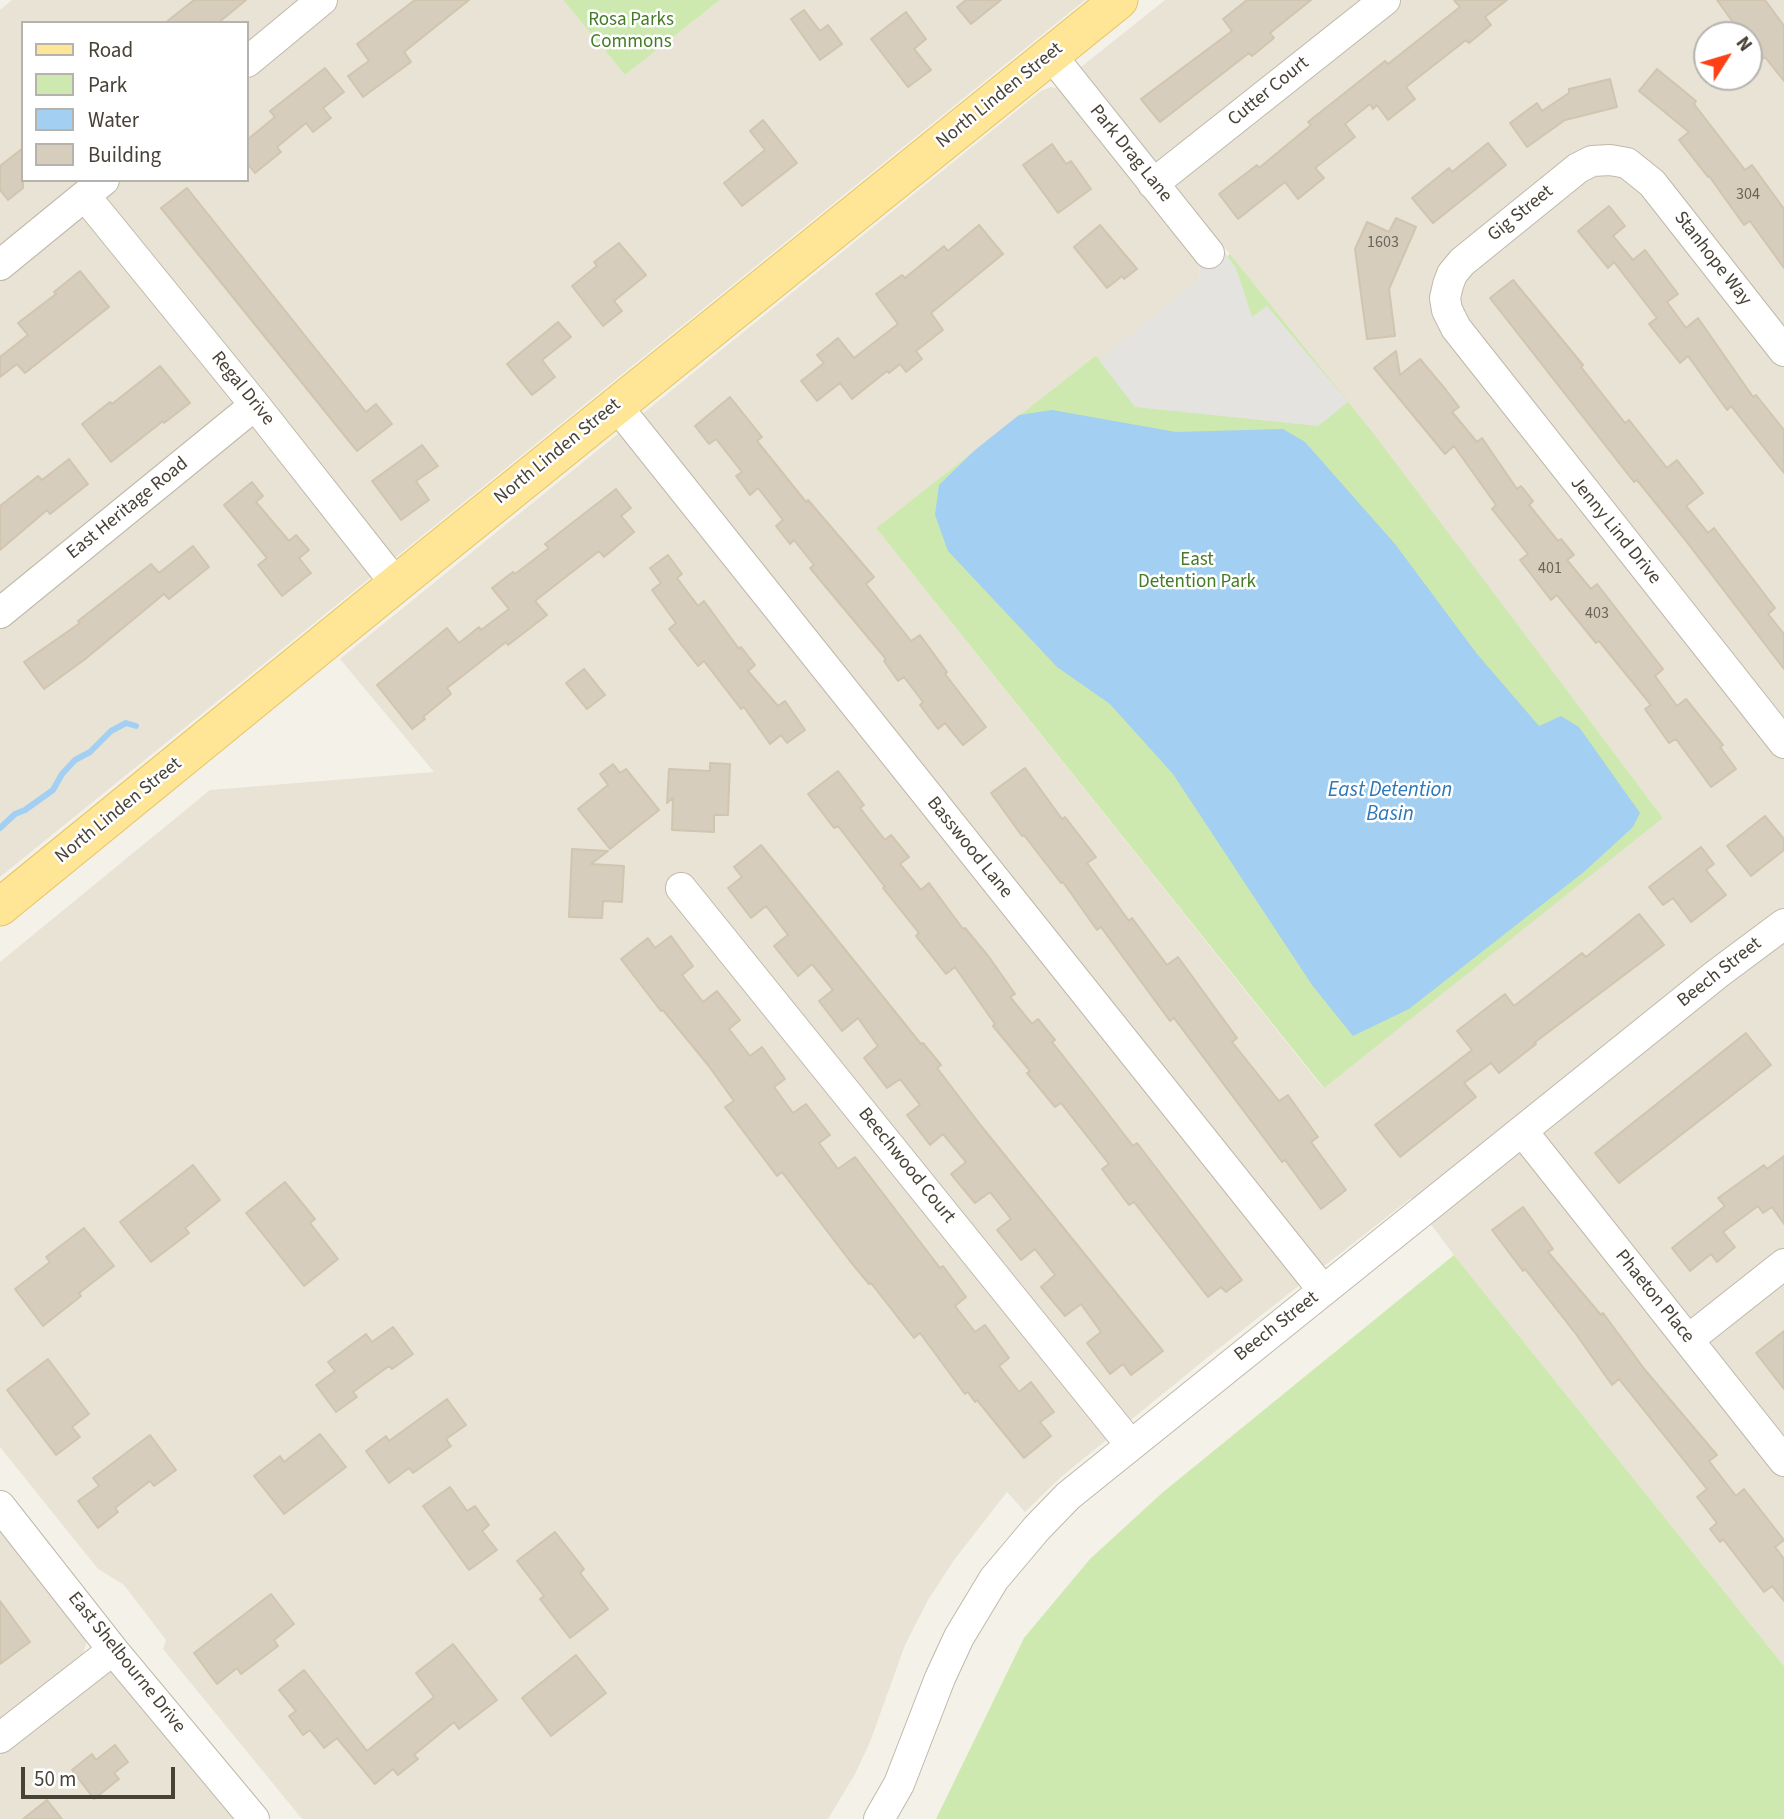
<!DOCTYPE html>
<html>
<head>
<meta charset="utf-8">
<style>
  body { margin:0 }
  #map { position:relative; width:1784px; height:1819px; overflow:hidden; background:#f4f1e8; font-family:"Source Sans 3",sans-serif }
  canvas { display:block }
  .legend { position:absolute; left:21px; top:21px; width:228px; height:161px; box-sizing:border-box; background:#fff; border:2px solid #b6b3af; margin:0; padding:9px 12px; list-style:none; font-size:21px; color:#484136 }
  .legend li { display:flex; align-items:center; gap:14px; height:35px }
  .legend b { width:35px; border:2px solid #b6b3af }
  .north { position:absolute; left:1693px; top:21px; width:70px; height:70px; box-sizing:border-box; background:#fff; border:2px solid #b6b3af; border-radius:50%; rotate:53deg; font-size:19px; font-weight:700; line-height:28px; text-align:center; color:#484136 }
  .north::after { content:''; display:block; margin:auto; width:24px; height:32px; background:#ff3f14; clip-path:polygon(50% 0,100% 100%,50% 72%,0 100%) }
  .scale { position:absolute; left:21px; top:1767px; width:154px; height:32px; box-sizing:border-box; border:4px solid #484136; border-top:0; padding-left:9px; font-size:21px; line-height:24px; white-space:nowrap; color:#484136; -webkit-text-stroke:5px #fff; paint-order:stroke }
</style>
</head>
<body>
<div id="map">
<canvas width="1784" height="1819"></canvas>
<ul class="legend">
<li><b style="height:9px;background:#ffe596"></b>Road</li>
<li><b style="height:19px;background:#cde9af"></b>Park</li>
<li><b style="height:19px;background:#a2cff2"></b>Water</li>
<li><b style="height:19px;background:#d6cdbd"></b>Building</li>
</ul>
<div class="north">N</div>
<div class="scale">50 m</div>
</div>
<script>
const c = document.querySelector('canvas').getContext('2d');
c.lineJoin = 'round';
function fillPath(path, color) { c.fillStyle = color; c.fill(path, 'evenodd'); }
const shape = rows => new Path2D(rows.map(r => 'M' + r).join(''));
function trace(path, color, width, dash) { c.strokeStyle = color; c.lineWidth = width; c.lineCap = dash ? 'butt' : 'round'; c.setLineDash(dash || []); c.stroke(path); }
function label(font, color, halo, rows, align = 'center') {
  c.font = font + ' "Source Sans 3",sans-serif'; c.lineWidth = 5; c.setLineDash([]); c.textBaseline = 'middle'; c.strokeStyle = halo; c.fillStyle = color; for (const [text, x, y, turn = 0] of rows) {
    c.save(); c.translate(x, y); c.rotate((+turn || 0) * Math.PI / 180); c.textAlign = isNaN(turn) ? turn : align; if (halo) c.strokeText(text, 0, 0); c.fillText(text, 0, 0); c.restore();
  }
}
const residential = shape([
  [12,0,563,0,625,75,720,0,1085,0,0,877,0,10],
  [23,23,247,23,247,180,23,180],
  [1165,0,1784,0,1784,1666,1454,1255,1411,1198,1208,1357,1061,1477,1025,1512,1007,1492,954,1560,928,1600,905,1645,870,1742,855,1774,828,1819,302,1819,163,1649,166,1640,124,1585,98,1569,0,1447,0,962,210,790,434,772,340,659,1041,91,1051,87,1060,89,1199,264,1200,278,1099,360,1095,356,876,528,1323,1088,1663,818,1354,410,1081,67],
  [1707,35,1749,35,1749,77,1707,77],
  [0,1530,86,1639,86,1644,82,1657,0,1721],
  [111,1670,235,1819,0,1819,0,1755]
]);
const green = shape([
  [563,0,720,0,625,75],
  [1230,254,1373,433,1663,818,1324,1088,876,528,1095,356,1100,359],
  [1454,1255,1784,1666,1784,1819,936,1819,1024,1638,1090,1559,1162,1493]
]);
const parking = shape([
  [1221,247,1236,268,1252,317,1267,306,1348,402,1318,426,1135,407,1099,360,1200,278,1199,264]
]);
const water = shape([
  [1052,410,1176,432,1283,429,1305,442,1395,544,1477,654,1539,726,1561,716,1579,727,1640,813,1633,827,1585,871,1409,1009,1353,1036,1312,985,1173,774,1110,704,1057,667,948,551,935,515,939,485,975,450,1019,415]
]);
const stream = shape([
  [0,828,15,814,25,810,53,790,62,774,75,760,90,752,111,731,126,723,136,726]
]);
const building = shape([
  [194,0,246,0,218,23,165,23,194,0],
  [415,0,469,0,404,52,411,62,363,97,348,76,369,61,357,44,415,0],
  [966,0,1001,0,971,24,957,7,966,0],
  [1247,0,1311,0,1270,33,1274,38,1252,56,1249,53,1160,122,1141,99,1232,31,1223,19,1247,0],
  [1454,0,1507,0,1485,17,1491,25,1469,43,1466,40,1406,87,1415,99,1388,120,1377,105,1373,109,1370,104,1345,124,1355,137,1315,168,1324,178,1298,199,1285,182,1238,219,1219,194,1257,165,1259,168,1311,125,1308,122,1385,61,1388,64,1460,7,1454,0],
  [1717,0,1765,0,1784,26,1784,81,1765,57,1749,68,1749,35,1742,35,1717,0],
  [804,10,820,31,828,25,842,44,820,60,791,19,804,10],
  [906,12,926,39,914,49,931,70,908,87,871,39,906,12],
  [325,68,344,92,323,108,331,118,313,132,306,123,277,147,281,152,255,173,247,163,247,140,275,117,270,111,325,68],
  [1657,69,1696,101,1694,104,1745,170,1752,165,1784,209,1784,268,1750,221,1744,225,1709,176,1708,177,1679,140,1689,132,1639,91,1657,69],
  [1610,79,1617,107,1565,120,1527,147,1510,123,1537,103,1542,111,1569,93,1569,89,1610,79],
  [763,120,797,163,742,206,724,183,765,150,750,131,763,120],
  [1488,143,1506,165,1433,223,1412,198,1449,168,1452,172,1488,143],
  [1052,144,1066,164,1071,161,1091,189,1058,213,1023,165,1052,144],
  [23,148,23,188,8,200,0,190,0,166,23,148],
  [187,188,366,412,376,404,392,424,357,451,161,208,187,188],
  [1609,206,1625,226,1613,236,1633,260,1645,250,1678,294,1667,302,1686,328,1698,318,1753,397,1756,395,1784,430,1784,473,1731,406,1727,410,1688,356,1680,363,1649,324,1657,318,1614,262,1608,268,1578,231,1609,206],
  [1396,218,1416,227,1389,289,1395,336,1367,339,1355,249,1367,222,1389,232,1396,218],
  [979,225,1003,254,931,313,943,330,916,351,922,359,906,372,900,364,889,373,887,371,852,399,840,383,817,401,801,381,824,363,817,355,838,338,854,358,898,324,876,294,902,275,905,278,944,246,948,251,979,225],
  [1100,225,1137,269,1124,279,1122,276,1107,288,1074,247,1100,225],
  [619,243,646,275,614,301,622,311,603,326,572,286,597,266,594,262,619,243],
  [80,271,109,307,25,373,17,364,0,377,0,357,28,335,18,323,56,294,54,292,80,271],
  [1513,280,1583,365,1581,367,1625,423,1629,420,1667,468,1677,460,1703,493,1686,506,1708,533,1714,528,1775,608,1768,614,1784,634,1784,669,1683,537,1637,480,1634,482,1490,298,1513,280],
  [558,322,571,337,542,360,555,377,532,395,507,364,558,322],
  [1396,351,1400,375,1420,359,1446,390,1459,407,1452,412,1477,442,1482,438,1517,489,1521,486,1533,501,1529,505,1558,541,1561,539,1574,555,1567,560,1591,589,1597,584,1663,669,1655,676,1677,706,1686,699,1723,745,1720,747,1736,769,1711,787,1676,739,1669,743,1645,709,1651,705,1599,641,1596,643,1557,595,1551,600,1520,560,1528,554,1492,509,1496,505,1454,446,1445,454,1374,368,1396,351],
  [160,366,190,403,164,423,163,421,111,462,82,424,110,402,112,404,160,366],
  [730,397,762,437,757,441,806,502,808,500,874,577,866,584,911,641,920,635,947,672,945,674,986,727,963,745,945,723,938,729,920,705,923,702,904,677,898,681,884,661,886,659,810,568,814,565,794,540,790,544,776,526,783,520,758,488,750,495,736,476,742,472,716,439,709,444,695,426,730,397],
  [422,445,438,466,416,481,429,500,401,520,372,481,422,445],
  [69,459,88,484,50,514,47,510,0,550,0,506,38,476,42,480,69,459],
  [252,482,263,496,256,502,289,541,296,535,309,550,299,558,311,573,282,596,258,565,267,558,224,505,252,482],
  [616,489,631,508,621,516,634,532,604,557,599,551,535,601,547,615,508,645,506,642,447,688,451,694,423,717,425,719,412,729,377,685,447,628,459,643,479,627,481,630,509,609,492,588,513,572,515,574,549,548,545,544,616,489],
  [193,546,209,567,169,599,164,594,84,660,44,689,24,662,80,623,78,621,151,564,159,573,193,546],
  [668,555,682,574,677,578,698,606,704,601,739,649,741,647,755,665,748,671,778,706,785,701,805,730,787,743,781,735,770,744,744,707,741,709,704,661,698,666,669,629,676,623,652,590,661,583,650,568,668,555],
  [584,669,605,695,587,709,566,683,584,669],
  [710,763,730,764,728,815,714,815,714,832,672,830,673,798,667,803,669,769,710,771,710,763],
  [613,764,620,773,626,769,659,810,610,849,578,809,608,785,600,774,613,764],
  [1025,768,1062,819,1065,817,1096,857,1087,863,1129,921,1132,918,1167,965,1178,957,1237,1038,1232,1042,1279,1101,1288,1095,1318,1137,1311,1142,1346,1190,1321,1209,1285,1160,1282,1162,1174,1018,1170,1021,1101,927,1097,930,1063,882,1061,883,1024,835,1022,836,991,793,1025,768],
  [838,771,864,805,860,808,885,840,891,835,909,857,900,864,921,890,929,883,963,929,965,928,989,957,1015,994,1010,997,1032,1024,1038,1019,1055,1040,1052,1042,1089,1089,1133,1146,1137,1143,1242,1280,1226,1292,1221,1287,1208,1297,1134,1202,1129,1205,1102,1169,1109,1164,1061,1103,1055,1107,1027,1073,1030,1071,993,1026,995,1024,955,967,946,974,916,936,919,933,883,888,885,887,838,826,834,828,808,794,838,771],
  [1765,816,1784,839,1784,850,1751,876,1727,846,1765,816],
  [761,845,921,1044,923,1043,941,1065,937,1068,982,1127,1163,1351,1131,1375,1123,1364,1110,1374,1087,1343,1101,1332,1081,1304,1065,1316,1041,1287,1055,1275,1035,1249,1021,1260,997,1230,1011,1219,990,1192,975,1203,951,1174,966,1162,943,1134,930,1145,907,1115,920,1105,900,1079,887,1088,864,1058,878,1046,858,1018,842,1031,819,1001,833,990,812,964,798,976,774,946,788,935,766,906,751,918,728,888,742,877,734,867,761,845],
  [1701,847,1714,864,1706,870,1726,895,1691,922,1673,898,1663,905,1649,887,1701,847],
  [572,849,608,851,591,864,624,866,622,902,603,901,602,918,569,917,572,849],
  [1639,914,1664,945,1534,1043,1536,1044,1499,1073,1491,1063,1464,1083,1476,1097,1400,1157,1375,1125,1472,1050,1457,1031,1505,994,1514,1006,1582,953,1586,957,1639,914],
  [671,936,693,966,682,975,703,1002,717,991,740,1020,729,1029,750,1056,762,1047,785,1079,774,1087,793,1113,806,1104,830,1135,819,1143,838,1169,855,1157,940,1268,943,1266,966,1297,955,1306,975,1332,985,1325,1009,1358,999,1366,1019,1392,1031,1382,1054,1412,1040,1422,1051,1436,1024,1458,977,1400,975,1402,968,1392,965,1394,920,1333,914,1338,871,1283,869,1284,850,1261,782,1172,777,1176,759,1152,725,1107,734,1101,708,1065,663,1010,661,1011,621,959,648,938,655,948,671,936],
  [1746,1033,1771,1065,1619,1183,1595,1153,1746,1033],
  [1784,1156,1784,1224,1772,1207,1763,1213,1758,1206,1723,1232,1735,1247,1717,1262,1711,1254,1690,1271,1672,1248,1725,1206,1718,1198,1764,1165,1767,1169,1784,1156],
  [193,1165,220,1200,185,1228,189,1233,151,1262,120,1222,193,1165],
  [285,1182,315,1219,310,1223,338,1259,304,1286,246,1213,285,1182],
  [1523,1207,1553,1249,1548,1252,1601,1315,1603,1313,1645,1370,1717,1455,1709,1461,1736,1496,1744,1489,1784,1540,1775,1547,1784,1559,1784,1601,1772,1586,1764,1592,1723,1539,1720,1542,1710,1529,1717,1523,1697,1497,1707,1489,1619,1379,1612,1385,1576,1334,1525,1269,1523,1271,1492,1230,1523,1207],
  [84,1228,114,1266,79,1293,81,1296,43,1326,15,1289,50,1262,46,1257,84,1228],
  [393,1327,413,1354,392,1369,389,1366,353,1392,357,1397,336,1412,316,1385,335,1371,328,1362,366,1334,372,1342,393,1327],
  [1784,1331,1784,1389,1756,1353,1784,1331],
  [48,1359,89,1414,72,1427,80,1437,56,1455,7,1390,48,1359],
  [447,1399,466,1425,446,1439,451,1446,413,1473,409,1468,389,1483,366,1451,386,1436,389,1441,447,1399],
  [320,1434,346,1467,284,1514,254,1476,280,1456,284,1462,320,1434],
  [150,1435,176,1470,154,1486,150,1481,115,1508,118,1512,98,1528,78,1501,99,1486,93,1478,150,1435],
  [450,1487,467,1511,475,1506,489,1525,482,1531,497,1550,469,1570,423,1506,450,1487],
  [555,1532,584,1569,580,1573,608,1609,570,1638,540,1599,544,1596,517,1561,555,1532],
  [271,1594,294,1624,274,1640,278,1646,241,1674,237,1668,217,1684,194,1653,271,1594],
  [0,1601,30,1642,0,1664,0,1601],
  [453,1644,497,1700,459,1729,454,1722,414,1755,418,1759,398,1775,393,1769,375,1784,337,1738,324,1748,310,1730,303,1735,289,1716,296,1711,279,1690,304,1670,367,1751,434,1697,416,1673,453,1644],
  [576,1655,606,1693,551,1736,522,1698,576,1655],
  [115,1745,128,1762,114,1773,119,1779,94,1799,72,1770,92,1754,96,1760,115,1745],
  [47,1800,62,1819,23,1819,47,1800]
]);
const minor = shape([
  [1051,55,1209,253],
  [247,62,322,0],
  [1153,184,1385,0],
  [85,196,255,405,396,584],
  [0,265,104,180],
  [1784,351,1652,183,1627,163,1610,160,1592,161,1578,168,1462,262,1452,274,1448,285,1445,298,1447,310,1456,328,1784,743],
  [616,405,1323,1290],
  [0,613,255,405],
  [681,888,1130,1444],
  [1523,1132,1784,1461],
  [1688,1340,1784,1264],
  [0,1506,113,1650,254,1819],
  [0,1738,113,1650],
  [879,1819,899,1784,940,1678,959,1637,994,1579,1037,1528,1068,1496,1717,974,1784,924]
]);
const major = shape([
  [0,907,396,584,1119,0]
]);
const numberNames = [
  ["304",1748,195],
  ["1603",1383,243],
  ["401",1550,569],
  ["403",1597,614]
];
const parkNames = [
  ["Rosa Parks",631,21],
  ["Commons",631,43],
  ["East",1197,561],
  ["Detention Park",1197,583]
];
const streetNames = [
  ["Cutter Court",1269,92,-39],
  ["North Linden Street",1000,96,-39],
  ["Park Drag Lane",1130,154,51],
  ["Gig Street",1521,214,-39],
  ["Stanhope Way",1712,259,52],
  ["Regal Drive",242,389,51],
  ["North Linden Street",558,452,-39],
  ["East Heritage Road",128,509,-39],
  ["Jenny Lind Drive",1615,531,51],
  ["North Linden Street",119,811,-39],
  ["Basswood Lane",969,848,51],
  ["Beech Street",1720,973,-38],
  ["Beechwood Court",906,1166,51],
  ["Phaeton Place",1654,1297,51],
  ["Beech Street",1277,1327,-38],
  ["East Shelbourne Drive",126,1663,51]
];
const waterNames = [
  ["East Detention",1390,791],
  ["Basin",1390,815]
];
fillPath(residential, '#e8e3d5');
fillPath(green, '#cde9af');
fillPath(parking, '#e5e3df');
fillPath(water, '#a2cff2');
trace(stream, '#a2cff2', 6);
fillPath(building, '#d6cdbd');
trace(building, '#d1c5b0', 2);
trace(minor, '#c0b9aa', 32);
trace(major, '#e7c463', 39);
trace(minor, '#fff', 30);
trace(major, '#ffe596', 37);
label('16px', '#6c6458', null, numberNames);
label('19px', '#447b27', '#fff', parkNames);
label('19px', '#484136', '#fff', streetNames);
label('italic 21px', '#2c77b7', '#fff', waterNames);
</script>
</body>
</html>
